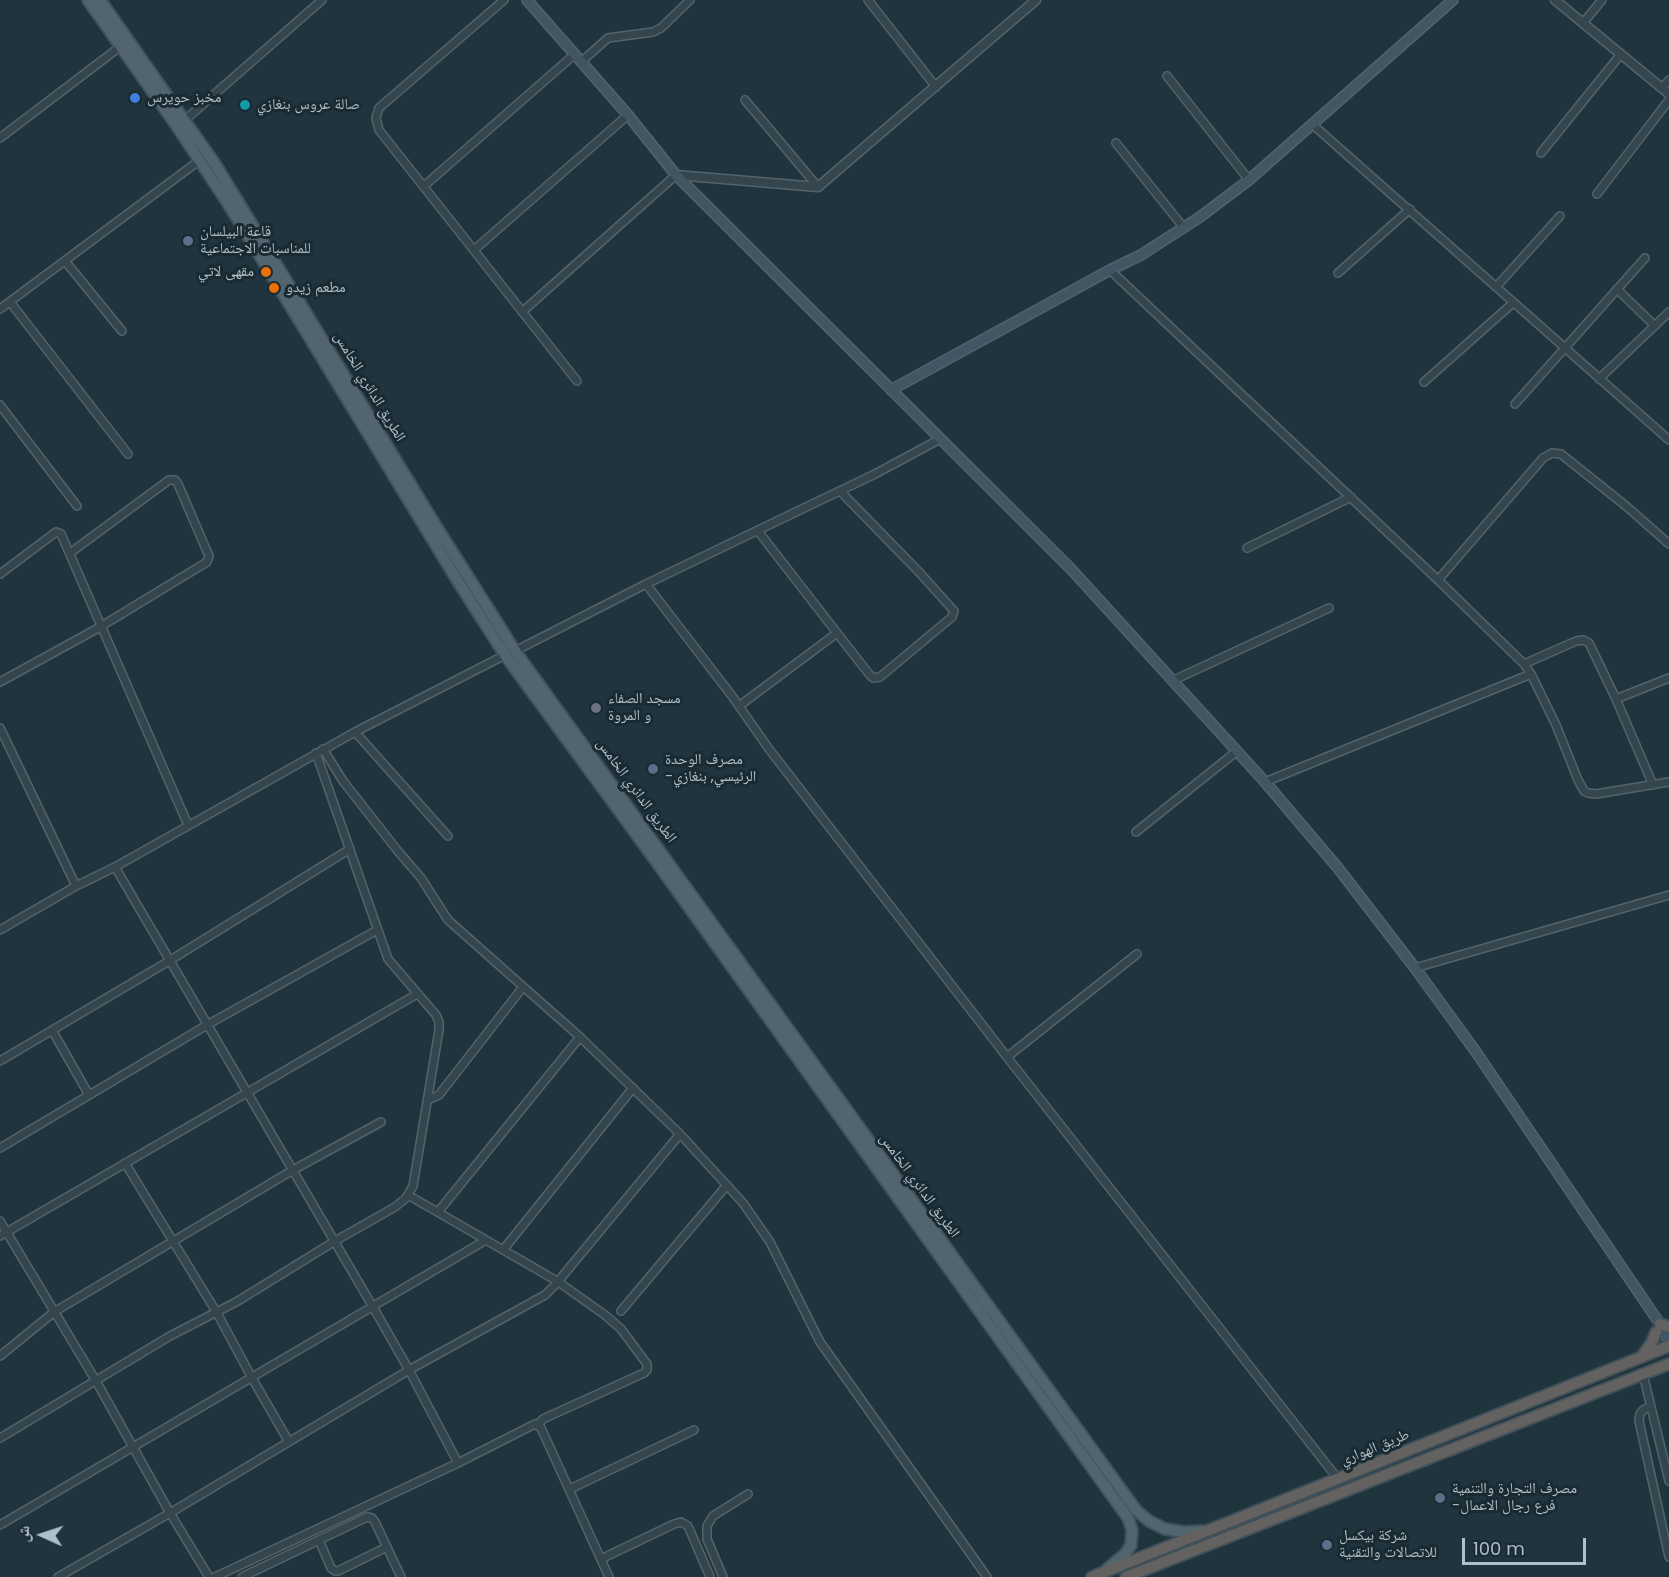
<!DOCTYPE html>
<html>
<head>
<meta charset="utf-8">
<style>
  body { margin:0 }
  #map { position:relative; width:1669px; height:1577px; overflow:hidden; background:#20343e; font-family:Poppins,"Noto Naskh Arabic",sans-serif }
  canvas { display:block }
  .north { position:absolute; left:12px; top:1505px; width:60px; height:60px; -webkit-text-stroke:4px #1a2a33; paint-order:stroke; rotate:273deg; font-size:16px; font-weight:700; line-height:24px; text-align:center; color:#b0c0ca }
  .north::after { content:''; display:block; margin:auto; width:21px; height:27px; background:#b0c0ca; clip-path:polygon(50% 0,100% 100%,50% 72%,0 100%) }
  .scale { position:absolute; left:1462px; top:1538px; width:124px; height:27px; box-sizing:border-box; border:3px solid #b0c0ca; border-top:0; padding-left:8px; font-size:18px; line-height:21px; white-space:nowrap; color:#b0c0ca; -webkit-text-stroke:4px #1a2a33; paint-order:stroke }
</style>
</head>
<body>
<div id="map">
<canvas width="1669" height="1577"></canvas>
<div class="north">ش</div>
<div class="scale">100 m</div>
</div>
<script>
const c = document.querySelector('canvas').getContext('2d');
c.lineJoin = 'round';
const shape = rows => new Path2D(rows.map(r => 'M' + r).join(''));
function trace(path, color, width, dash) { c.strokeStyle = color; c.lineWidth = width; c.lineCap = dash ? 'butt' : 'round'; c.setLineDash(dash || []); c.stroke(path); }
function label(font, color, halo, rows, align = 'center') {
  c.font = font + ' Poppins,"Noto Naskh Arabic",sans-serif'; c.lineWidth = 6; c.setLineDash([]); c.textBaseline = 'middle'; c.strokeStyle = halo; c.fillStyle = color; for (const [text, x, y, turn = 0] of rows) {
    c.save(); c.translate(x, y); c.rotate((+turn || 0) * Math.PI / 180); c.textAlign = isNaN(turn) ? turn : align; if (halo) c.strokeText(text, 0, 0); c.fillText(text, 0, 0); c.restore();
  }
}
const minor = shape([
  [504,0,379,108,376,118,379,130,577,381],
  [868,0,936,87],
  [1583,23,1602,0],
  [581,62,608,38,653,32,661,28,690,0],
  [1167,76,1249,180],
  [1662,88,1669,80],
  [745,100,818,187],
  [185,120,322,0],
  [1312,124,1669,440],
  [0,138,121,46],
  [1116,143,1184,228],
  [1541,153,1621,54],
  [424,186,575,54],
  [1597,194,1669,100],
  [474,250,628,115],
  [65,261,122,331],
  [1110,270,1438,580,1524,664,1531,674,1556,725,1578,780,1584,791,1588,793,1596,794,1669,782],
  [1338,273,1410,209],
  [1496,287,1560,216],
  [1617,289,1655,326],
  [10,302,128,454],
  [0,309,200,160],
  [522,312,676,175],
  [1599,379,1669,312],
  [1424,382,1513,303],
  [1515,404,1645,258],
  [0,405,77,506],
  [1247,548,1351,497],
  [0,574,56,532,61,534,188,825],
  [1438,580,1543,458,1552,453,1561,454,1626,506,1669,544],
  [646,584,732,696,769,749,1007,1057,1338,1479],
  [837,633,869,674,873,678,880,677,952,617,954,611,919,572,840,491],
  [515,651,646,584,875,474,940,439],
  [1524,664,1576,641,1583,640,1589,643,1616,699,1653,785],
  [1174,680,1329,608],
  [0,682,100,627,207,562,209,556,178,484,175,480,169,480,70,553],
  [1616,699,1669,678],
  [739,706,837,633,758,531],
  [0,728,76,886],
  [355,732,448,836],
  [323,749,343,781,397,850,421,878,448,920,580,1037,680,1134,743,1203,770,1242,820,1342,987,1577],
  [1265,782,1531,674],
  [1136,832,1237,751],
  [115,867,373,1307,409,1370,458,1463],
  [0,930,76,886,115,867,355,732,505,655],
  [1415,968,1669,895],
  [52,1030,89,1095],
  [1007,1057,1137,954],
  [0,1061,169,961,350,849],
  [428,1100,439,1095,523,987],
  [0,1148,207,1025,377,930],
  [125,1163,217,1313,252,1378,289,1442],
  [408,1195,557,1281,605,1315,621,1329,647,1364,647,1370,644,1373,543,1419,538,1425],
  [438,1212,580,1037],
  [0,1221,96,1381,170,1513,58,1577],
  [0,1236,417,994],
  [503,1250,633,1088],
  [621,1311,727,1185],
  [0,1356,54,1312,293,1170,381,1122],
  [1643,1374,1669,1481],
  [1651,1406,1643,1410,1640,1414,1639,1421,1669,1557],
  [0,1438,170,1336,238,1301,335,1241,395,1207,406,1198,413,1186,439,1030,439,1022,436,1015,388,959,316,753],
  [570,1489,694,1430],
  [0,1525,486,1240],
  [319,1540,331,1568,335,1571,338,1571,387,1547],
  [601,1559,674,1524,681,1522,688,1526,710,1577],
  [209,1577,170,1513,409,1370,545,1295,556,1284,680,1134],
  [215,1577,458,1463,535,1424,541,1428,609,1577],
  [242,1577,367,1517,372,1518,375,1522,401,1577],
  [723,1577,707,1539,707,1526,713,1516,748,1494]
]);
const tertiary = shape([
  [1555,0,1669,94],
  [676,175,818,187,1036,0]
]);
const secondary = shape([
  [527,0,628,115,676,175,1071,569,1265,782,1338,868,1415,968,1476,1052,1660,1324,1669,1342],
  [891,390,1110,270,1141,255,1200,217,1249,180,1453,0]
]);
const primary = shape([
  [88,0,174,122,229,205,459,583,505,655,653,857,1128,1518,1132,1530,1131,1545,1126,1553,1106,1570],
  [100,0,215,164,434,523,515,651,1136,1510,1149,1521,1165,1529,1184,1532,1202,1531]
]);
const trunk = shape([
  [1660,1324,1669,1327],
  [1643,1355,1652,1342,1656,1332],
  [1092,1577,1669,1346],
  [1126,1577,1669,1364]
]);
const markers = [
  [135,98,6,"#3f7fe0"],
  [245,105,6,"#0f9aa8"],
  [188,241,6,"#5c6f8a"],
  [266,272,6,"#e8710a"],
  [274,288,6,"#e8710a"],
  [596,708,6,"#6b7280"],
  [653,769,6,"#5c6f8a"],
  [1440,1498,6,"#5c6f8a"],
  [1327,1545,6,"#5c6f8a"]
];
const poiNames = [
  ["مخبز حويرس",147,98],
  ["صالة عروس بنغازي",257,105],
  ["قاعة البيلسان",200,232],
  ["للمناسبات الاجتماعية",200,249],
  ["مقهى لاتي",254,272,"right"],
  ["مطعم زيدو",286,288],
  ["مسجد الصفاء",608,699],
  ["و المروة",608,716],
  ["مصرف الوحدة",665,760],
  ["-الرئيسي, بنغازي",665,777],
  ["مصرف التجارة والتنمية",1452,1489],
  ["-فرع رجال الاعمال",1452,1506],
  ["شركة بيكسل",1339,1536],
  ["للاتصالات والتقنية",1339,1553]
];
const streetNames = [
  ["الطريق الدائري الخامس",369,387,59],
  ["الطريق الدائري الخامس",636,791,54],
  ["الطريق الدائري الخامس",919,1186,54],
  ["طريق الهواري",1375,1448,-22]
];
trace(minor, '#53636c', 10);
trace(tertiary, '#53636c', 11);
trace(secondary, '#53636c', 12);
trace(primary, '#41515a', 14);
trace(trunk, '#405059', 14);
trace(minor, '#35454e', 7);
trace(tertiary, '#35454e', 8);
trace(secondary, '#425562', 9);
trace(primary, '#52646e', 10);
trace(trunk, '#646260', 10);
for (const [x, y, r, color] of markers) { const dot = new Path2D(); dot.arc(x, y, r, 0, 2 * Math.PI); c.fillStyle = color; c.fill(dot); trace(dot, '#1a2a33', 2); }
label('15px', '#b0c0ca', '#1a2a33', poiNames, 'left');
label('15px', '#b0c0ca', '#1a2a33', streetNames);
</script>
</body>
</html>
